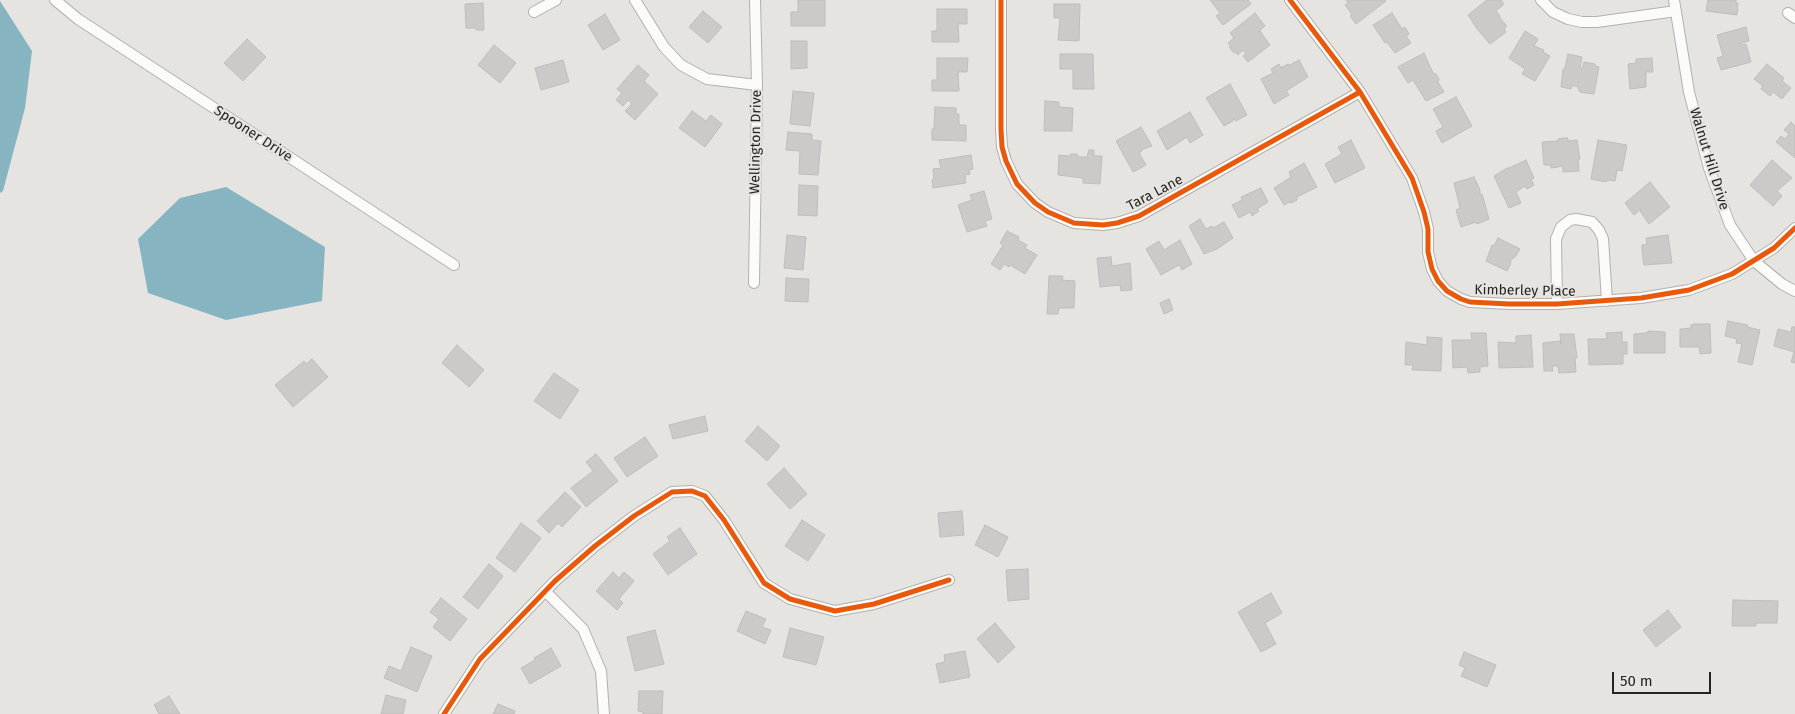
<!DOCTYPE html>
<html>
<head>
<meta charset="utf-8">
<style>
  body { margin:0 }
  #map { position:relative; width:1795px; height:714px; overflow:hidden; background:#e6e4e1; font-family:"Fira Sans",sans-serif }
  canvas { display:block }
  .scale { position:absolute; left:1612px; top:672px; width:99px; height:22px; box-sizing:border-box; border:2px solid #252423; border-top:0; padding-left:6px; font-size:15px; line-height:18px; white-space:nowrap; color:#252423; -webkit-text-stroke:4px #e7e5e0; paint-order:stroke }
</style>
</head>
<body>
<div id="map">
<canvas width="1795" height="714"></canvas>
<div class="scale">50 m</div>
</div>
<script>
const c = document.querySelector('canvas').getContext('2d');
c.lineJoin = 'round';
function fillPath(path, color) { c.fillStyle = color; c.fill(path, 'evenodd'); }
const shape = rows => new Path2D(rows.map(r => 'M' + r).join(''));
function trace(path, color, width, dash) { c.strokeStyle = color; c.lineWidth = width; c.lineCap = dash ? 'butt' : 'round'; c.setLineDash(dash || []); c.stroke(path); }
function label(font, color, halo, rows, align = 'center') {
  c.font = font + ' "Fira Sans",sans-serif'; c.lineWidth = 4; c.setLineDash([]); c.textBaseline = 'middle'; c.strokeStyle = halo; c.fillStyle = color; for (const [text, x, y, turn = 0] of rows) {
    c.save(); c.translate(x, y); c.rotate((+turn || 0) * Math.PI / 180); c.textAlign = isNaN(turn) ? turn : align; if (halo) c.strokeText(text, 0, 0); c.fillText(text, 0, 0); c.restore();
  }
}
const water = shape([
  [0,1,32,51,25,108,3,191,0,193],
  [226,187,325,247,322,301,226,320,148,293,138,239,180,198]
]);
const building = shape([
  [798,0,825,0,825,26,791,26,791,12,798,12,798,0],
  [1210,0,1248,0,1251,4,1223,25,1216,16,1220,13,1210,0],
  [1346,0,1385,0,1386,1,1356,24,1350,16,1352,14,1345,5,1348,3,1346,0],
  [1487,0,1501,0,1504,4,1496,11,1500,16,1499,17,1507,26,1504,29,1506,32,1490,44,1477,29,1468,15,1487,0],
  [1708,0,1736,0,1736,3,1738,3,1737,15,1706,11,1708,0],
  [483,3,484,30,476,30,476,28,466,28,465,4,483,3],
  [1054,4,1080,4,1079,41,1058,40,1060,18,1054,18,1054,4],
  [937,9,967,9,967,24,958,24,959,42,932,42,932,31,937,31,937,9],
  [703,11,722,27,708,43,689,27,703,11],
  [1255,13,1265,26,1258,32,1260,31,1270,45,1248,62,1243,56,1246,54,1243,50,1238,55,1236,52,1234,53,1229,47,1231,46,1228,43,1234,38,1230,33,1255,13],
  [1392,13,1402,29,1405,27,1409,34,1406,36,1411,43,1395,53,1387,42,1385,43,1373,25,1392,13],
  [605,14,620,40,603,50,588,25,605,14],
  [1746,27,1749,41,1741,43,1741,45,1746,44,1751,62,1721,70,1717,58,1723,56,1717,35,1746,27],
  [1525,31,1538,39,1534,46,1544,50,1543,52,1550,56,1535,81,1522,74,1525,69,1509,58,1525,31],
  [247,39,266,57,243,81,224,63,247,39],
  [791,41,807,41,807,68,791,69,791,41],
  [494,45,516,63,500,83,478,65,494,45],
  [1424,53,1433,73,1436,74,1439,79,1438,82,1444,92,1426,101,1413,80,1408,83,1398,67,1424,53],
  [1060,54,1093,54,1094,89,1073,89,1073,69,1060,69,1060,54],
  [1568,54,1582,57,1580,68,1582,69,1584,62,1595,64,1595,66,1599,67,1594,94,1580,92,1577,86,1571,86,1571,89,1561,87,1563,69,1565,68,1568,54],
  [937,58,968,58,967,72,958,72,959,91,932,91,932,80,937,80,937,58],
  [1652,58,1653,72,1646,72,1646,87,1630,89,1628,64,1636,63,1636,59,1652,58],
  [563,60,569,82,541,90,535,68,563,60],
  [1299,60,1308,77,1286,91,1289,95,1274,104,1261,79,1273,73,1271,69,1279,64,1282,69,1282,67,1288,64,1290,65,1299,60],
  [1767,64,1784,78,1782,81,1791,88,1782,99,1773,92,1770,96,1761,89,1763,86,1754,79,1767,64],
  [638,65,649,75,644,81,658,94,635,120,625,111,632,104,628,100,623,106,616,100,622,93,617,89,638,65],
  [1230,84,1247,115,1236,121,1234,119,1232,120,1233,121,1224,126,1206,98,1230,84],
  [793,91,814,93,810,126,790,124,793,91],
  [1456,97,1472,126,1442,143,1436,131,1443,127,1433,109,1456,97],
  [1045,101,1059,102,1059,107,1073,108,1072,131,1044,131,1045,101],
  [935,107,956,108,956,114,959,114,959,125,966,125,966,141,932,140,932,129,934,129,935,107],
  [692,111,706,121,711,115,722,124,705,147,679,128,692,111],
  [1190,112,1203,135,1190,143,1187,137,1167,150,1157,131,1190,112],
  [1791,122,1795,126,1795,158,1776,142,1781,136,1785,139,1789,134,1784,130,1791,122],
  [1141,127,1152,146,1141,150,1142,151,1139,153,1146,165,1133,172,1116,141,1141,127],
  [788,132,812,134,812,140,821,141,818,175,799,174,800,151,786,150,788,132],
  [1564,138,1568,138,1568,141,1577,140,1580,159,1578,159,1579,171,1563,172,1563,166,1551,168,1551,165,1544,165,1542,142,1558,141,1558,139,1564,138],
  [1351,140,1365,168,1335,183,1325,164,1342,154,1338,147,1351,140],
  [1598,140,1627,145,1622,171,1617,170,1615,181,1607,180,1606,182,1591,179,1598,140],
  [1089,150,1094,150,1094,156,1102,156,1100,184,1083,183,1083,178,1058,175,1059,155,1069,156,1071,154,1077,154,1079,157,1087,157,1089,150],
  [971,155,973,169,969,170,970,174,965,175,966,183,933,188,932,180,934,179,933,169,941,168,939,160,971,155],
  [1526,160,1534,178,1531,179,1534,185,1527,189,1525,186,1516,192,1521,203,1509,208,1494,176,1507,168,1509,168,1526,160],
  [1772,160,1792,178,1777,191,1782,196,1773,206,1750,185,1772,160],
  [1304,163,1317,187,1297,197,1297,200,1291,203,1289,202,1284,205,1274,188,1291,177,1289,172,1304,163],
  [1474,177,1480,190,1480,195,1482,194,1489,219,1477,224,1476,222,1461,227,1456,210,1460,208,1454,183,1474,177],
  [1650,182,1670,207,1649,224,1640,211,1641,209,1634,215,1625,203,1650,182],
  [799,185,818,186,817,216,798,215,799,185],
  [1261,188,1268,202,1257,209,1259,211,1252,216,1250,212,1239,218,1232,205,1242,200,1241,197,1261,188],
  [984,191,992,219,985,221,987,226,967,232,958,205,972,200,970,195,984,191],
  [1200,219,1206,229,1212,226,1213,228,1224,222,1233,238,1217,249,1204,254,1189,226,1200,219],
  [1007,231,1019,237,1018,240,1027,245,1025,248,1037,255,1025,274,1010,265,1009,267,1004,264,1000,270,991,264,1003,245,1000,243,1007,231],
  [787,235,806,237,803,270,784,268,787,235],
  [1668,235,1672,263,1644,265,1642,251,1642,245,1647,244,1646,238,1668,235],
  [1498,238,1520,249,1516,256,1511,260,1510,263,1511,263,1507,271,1486,261,1492,245,1494,246,1498,238],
  [1180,240,1192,264,1182,270,1179,265,1161,275,1146,249,1159,241,1164,250,1180,240],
  [1111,257,1112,266,1130,263,1132,290,1121,291,1120,285,1100,287,1097,258,1111,257],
  [1049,276,1063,276,1062,280,1075,281,1074,308,1059,308,1058,314,1047,314,1049,276],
  [786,278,809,279,808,302,785,301,786,278],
  [1169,299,1173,310,1164,314,1160,303,1169,299],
  [1728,321,1748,325,1747,327,1760,330,1752,365,1738,362,1742,344,1736,343,1737,339,1725,336,1728,321],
  [1694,324,1710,324,1711,353,1700,354,1699,347,1680,347,1680,329,1691,328,1691,325,1694,324],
  [1792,327,1795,327,1795,363,1791,362,1794,352,1774,346,1778,329,1791,332,1792,327],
  [1649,331,1665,332,1665,353,1634,353,1634,334,1646,333,1649,331],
  [1622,332,1622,342,1627,342,1627,354,1623,354,1623,364,1589,365,1588,339,1607,339,1606,333,1622,332],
  [1471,333,1486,333,1488,366,1480,367,1480,372,1468,373,1467,367,1453,368,1452,340,1472,340,1471,333],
  [1560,334,1574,334,1577,358,1575,358,1576,372,1559,373,1558,366,1552,366,1553,371,1544,371,1543,343,1560,341,1561,344,1560,334],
  [1531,335,1533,367,1499,368,1498,342,1516,343,1516,336,1531,335],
  [1427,337,1442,338,1441,371,1412,370,1413,365,1405,365,1406,342,1427,345,1427,337],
  [457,345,484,370,469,387,442,363,457,345],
  [312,359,328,377,293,407,275,385,304,361,306,364,312,359],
  [554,373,579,390,560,419,534,401,554,373],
  [705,416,708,431,673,439,669,425,705,416],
  [758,426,780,446,767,461,745,441,758,426],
  [645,437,658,456,627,477,614,458,645,437],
  [596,454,618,481,586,507,571,488,593,471,586,462,596,454],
  [784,468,807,494,790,509,767,484,784,468],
  [565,492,581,507,562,527,558,523,549,533,537,521,565,492],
  [962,511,964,535,940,537,938,513,962,511],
  [802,520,825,535,808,561,785,546,802,520],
  [521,523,541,538,515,572,496,558,521,523],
  [985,525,1008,537,998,557,975,545,985,525],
  [680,528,697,554,668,575,653,554,670,541,667,537,680,528],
  [489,564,503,576,478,609,463,597,489,564],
  [1028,569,1029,599,1008,601,1006,570,1028,569],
  [613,572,619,578,624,572,634,581,619,599,623,603,617,610,596,591,613,572],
  [1271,593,1282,613,1265,623,1276,644,1261,652,1238,612,1271,593],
  [441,598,467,619,450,641,433,627,439,619,430,612,441,598],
  [1733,600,1778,601,1777,623,1756,623,1756,626,1732,626,1733,600],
  [1668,610,1681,627,1656,647,1643,630,1668,610],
  [746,611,766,619,762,627,771,630,765,644,737,631,746,611],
  [995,623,1015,647,998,663,977,639,995,623],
  [790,628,824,637,816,665,783,657,790,628],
  [655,630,664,664,635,671,627,637,655,630],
  [411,647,432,656,417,692,384,678,389,666,401,671,411,647],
  [551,648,561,666,530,684,521,668,535,660,534,658,551,648],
  [965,651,970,677,940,683,936,664,945,662,944,655,965,651],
  [1464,652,1496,665,1487,687,1461,676,1465,668,1459,665,1464,652],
  [639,691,663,691,662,714,643,714,643,712,638,711,639,691],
  [386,695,406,700,403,714,381,714,386,695],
  [169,696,180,714,159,714,154,705,169,696],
  [498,704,515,711,514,714,493,714,498,704]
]);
const minor = shape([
  [55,0,78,19,454,265],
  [635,0,664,47,681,65,707,79,757,85],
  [1001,0,1001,130,1002,147,1006,161,1017,184,1035,203,1048,212,1074,223,1103,225,1117,223,1139,216,1360,92],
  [1290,0,1360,92,1412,178,1424,212,1428,229,1428,252,1432,269,1438,281,1447,291,1461,299,1470,302,1509,304,1557,304,1641,298,1689,290,1732,274,1774,248,1795,228],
  [1541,0,1553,12,1568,19,1582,22,1597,22,1676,11],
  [1674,0,1689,92,1709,168,1730,225,1754,261,1782,284,1795,291],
  [534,12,556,0],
  [1788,13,1795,18],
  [754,283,757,85,755,0],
  [1557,304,1556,239,1561,227,1570,220,1576,219,1592,222,1599,230,1603,239,1607,301],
  [545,591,583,629,601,671,604,714],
  [444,714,480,659,555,581,595,546,634,516,672,492,692,491,705,496,724,520,764,583,790,599,835,611,874,604,949,580]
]);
const cycleway = shape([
  [1001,0,1001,130,1002,147,1006,161,1017,184,1035,203,1048,212,1074,223,1103,225,1117,223,1139,216,1360,92],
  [1290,0,1360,92,1412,178,1424,212,1428,229,1428,252,1432,269,1438,281,1447,291,1461,299,1470,302,1509,304,1557,304,1641,298,1689,290,1732,274,1774,248,1795,228],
  [444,714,480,659,555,581,595,546,634,516,672,492,692,491,705,496,724,520,764,583,790,599,835,611,874,604,949,580]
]);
const streetNames = [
  ["Spooner Drive",253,134,33],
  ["Wellington Drive",756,142,-89],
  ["Walnut Hill Drive",1709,159,73],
  ["Tara Lane",1155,193,-28],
  ["Kimberley Place",1525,291,1]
];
fillPath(water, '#86b4c0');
fillPath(building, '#cccac8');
trace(building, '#bfbdbb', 1);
trace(minor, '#b2b1af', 12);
trace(minor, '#fbfbfa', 10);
trace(cycleway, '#e8590c', 5);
label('14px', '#252423', '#e7e5e0', streetNames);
</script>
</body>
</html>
